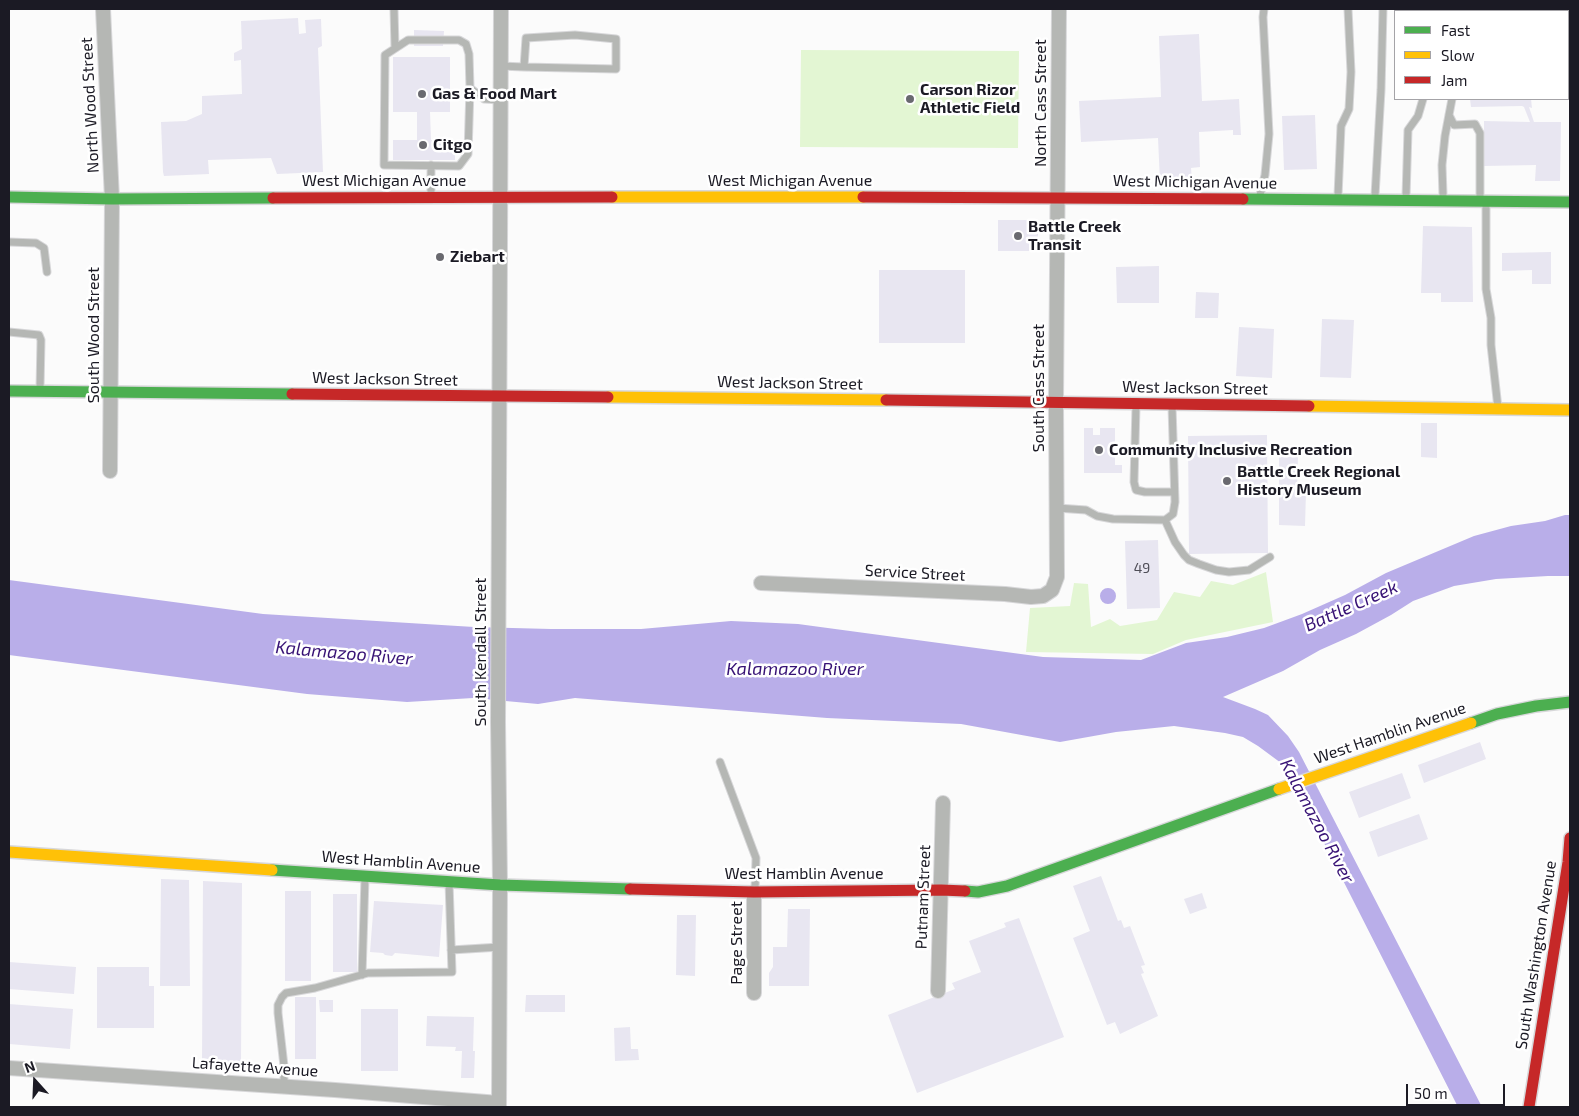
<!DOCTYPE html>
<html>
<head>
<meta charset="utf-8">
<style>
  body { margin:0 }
  #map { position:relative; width:1579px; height:1116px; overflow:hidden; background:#fbfbfb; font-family:"Exo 2",sans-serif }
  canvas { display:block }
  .frame { position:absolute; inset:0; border:10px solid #1b1a24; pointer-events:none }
  .legend { position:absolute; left:1394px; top:10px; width:175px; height:90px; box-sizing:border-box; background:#fff; border:1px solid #a4a3a7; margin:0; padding:6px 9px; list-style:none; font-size:15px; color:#1b1a24 }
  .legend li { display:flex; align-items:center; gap:10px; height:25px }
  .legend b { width:25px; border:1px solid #a4a3a7 }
  .north { position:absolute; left:10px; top:1056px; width:50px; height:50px; -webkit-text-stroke:4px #fff; paint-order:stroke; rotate:340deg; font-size:14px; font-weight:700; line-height:20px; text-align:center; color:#1b1a24 }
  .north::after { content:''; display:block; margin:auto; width:18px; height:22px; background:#1b1a24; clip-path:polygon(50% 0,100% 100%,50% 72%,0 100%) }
  .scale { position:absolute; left:1406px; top:1084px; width:99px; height:22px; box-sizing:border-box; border:2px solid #1b1a24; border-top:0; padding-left:6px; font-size:15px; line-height:18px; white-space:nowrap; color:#1b1a24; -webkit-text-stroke:4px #fff; paint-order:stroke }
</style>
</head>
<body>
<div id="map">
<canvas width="1579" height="1116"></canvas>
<div class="frame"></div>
<ul class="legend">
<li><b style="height:6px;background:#4caf50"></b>Fast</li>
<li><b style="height:6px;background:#ffc107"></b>Slow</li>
<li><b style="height:6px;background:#c62828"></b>Jam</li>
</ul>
<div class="north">N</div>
<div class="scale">50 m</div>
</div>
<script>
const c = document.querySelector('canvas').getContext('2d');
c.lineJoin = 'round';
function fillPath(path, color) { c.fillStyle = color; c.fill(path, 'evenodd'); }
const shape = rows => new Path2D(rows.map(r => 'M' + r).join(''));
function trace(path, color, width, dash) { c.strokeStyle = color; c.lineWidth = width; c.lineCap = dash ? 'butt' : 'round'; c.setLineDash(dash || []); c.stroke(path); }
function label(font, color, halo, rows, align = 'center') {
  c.font = font + ' "Exo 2",sans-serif'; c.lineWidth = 5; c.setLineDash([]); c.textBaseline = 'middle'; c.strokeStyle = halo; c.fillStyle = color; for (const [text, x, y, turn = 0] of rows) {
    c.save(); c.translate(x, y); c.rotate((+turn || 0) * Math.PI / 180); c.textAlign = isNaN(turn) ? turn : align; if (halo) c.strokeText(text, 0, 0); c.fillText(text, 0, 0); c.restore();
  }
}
const green = shape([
  [801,50,1019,51,1018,148,800,147],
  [1266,572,1273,622,1186,640,1153,654,1026,652,1030,608,1070,606,1074,583,1088,584,1091,627,1110,619,1120,626,1157,620,1174,592,1200,597,1211,581,1233,585]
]);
const water = shape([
  [1565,515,1570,515,1570,576,1548,576,1496,579,1454,586,1413,601,1391,615,1356,634,1320,650,1283,671,1223,697,1255,709,1268,715,1288,736,1299,752,1482,1107,1458,1107,1289,774,1281,763,1258,746,1243,737,1225,733,1174,726,1116,732,1060,742,961,724,827,718,575,698,538,704,473,698,407,702,307,694,9,655,9,580,263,614,474,627,551,629,641,629,731,621,798,624,1043,657,1141,660,1186,643,1227,637,1264,628,1302,614,1345,595,1386,573,1474,536,1511,526,1545,521],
  '1100 596a8 8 0 1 1 16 0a8 8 0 1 1-16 0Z'
]);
const building = shape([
  [298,18,299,34,306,33,305,20,321,19,322,46,318,48,323,172,277,174,271,158,208,160,209,174,164,176,163,172,161,122,186,121,202,114,202,96,242,94,241,60,234,61,234,53,242,49,241,21],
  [414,30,444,31,443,46,414,46],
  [1199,34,1202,101,1239,99,1241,135,1233,135,1233,130,1199,132,1200,167,1191,168,1192,181,1160,182,1158,138,1081,142,1079,101,1161,97,1159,36],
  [393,57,450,57,450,112,430,112,431,140,455,140,455,160,393,160,393,140,417,140,417,112,393,112],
  [1470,99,1531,99,1532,108,1529,107,1534,122,1561,122,1560,181,1535,181,1536,165,1484,166,1484,121,1530,122,1524,107,1522,106,1471,107],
  [1315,115,1317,169,1284,170,1282,116],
  [998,220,1038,220,1038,251,998,251],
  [1423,226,1472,227,1473,302,1441,302,1441,293,1421,293],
  [1551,252,1551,284,1532,284,1532,270,1502,271,1502,253],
  [1159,266,1159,303,1117,303,1116,267],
  [879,270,965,270,965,343,879,343],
  [1196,292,1219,293,1218,318,1195,318],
  [1322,319,1354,320,1351,378,1320,377],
  [1239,327,1274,329,1272,378,1236,376],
  [1421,423,1437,423,1437,458,1421,457],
  [1084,428,1093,428,1093,435,1100,435,1100,428,1115,428,1115,465,1122,465,1122,473,1084,473],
  [1267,435,1268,553,1189,554,1188,436],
  [1279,455,1298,455,1297,491,1306,492,1305,526,1279,525],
  [1158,540,1160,608,1127,609,1125,541],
  [1480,742,1486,759,1424,783,1418,765],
  [1402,773,1411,798,1359,818,1349,792],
  [1419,814,1428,839,1378,857,1369,832],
  [1101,876,1118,921,1121,920,1124,928,1130,926,1145,965,1141,966,1144,973,1141,974,1158,1016,1120,1034,1115,1022,1107,1025,1073,938,1090,931,1073,886],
  [161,879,189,880,190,986,160,986],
  [203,881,242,883,241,1064,202,1061],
  [285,891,311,891,311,981,285,981],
  [1202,893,1207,908,1190,914,1184,899],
  [333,894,357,894,357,972,333,972],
  [374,901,443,905,439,957,395,953,392,956,385,955,383,953,370,952],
  [788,909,810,909,809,986,769,986,769,973,773,967,773,947,787,947],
  [677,915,696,915,695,976,676,975],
  [1019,918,1064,1037,917,1093,888,1015,955,989,952,983,981,972,969,941,1006,927,1004,923],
  [9,962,76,967,74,994,9,989],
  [97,967,149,967,149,986,154,986,154,1028,97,1028],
  [526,995,565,995,565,1012,525,1012],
  [295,997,316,997,316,1059,295,1059],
  [319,1000,333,1000,333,1012,320,1012],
  [9,1004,73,1009,70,1049,9,1044],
  [361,1009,398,1009,398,1071,361,1071],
  [427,1016,474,1017,473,1051,475,1051,474,1078,461,1078,462,1051,455,1051,456,1047,426,1046],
  [630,1027,631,1049,638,1049,639,1060,615,1061,614,1028]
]);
const lane = shape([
  [394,9,395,48],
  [1450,9,1450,11],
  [1423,11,1423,9],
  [501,66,524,67,616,69,616,39,575,35,526,38,524,67],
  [470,88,468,154,459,166,384,165,385,55,408,40,459,40,466,44,469,54,470,88,484,99,501,100],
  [1449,115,1454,125,1475,124,1480,133,1480,196],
  [431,165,431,193],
  [1260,195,1265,175,1269,134,1263,17,1264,9],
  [1443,195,1442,165,1445,136,1452,99],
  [1338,196,1341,126,1349,109,1351,72,1348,9],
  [1375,196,1381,90,1383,9],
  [1406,197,1408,130,1418,116,1423,99],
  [1486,205,1486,289,1491,318,1491,345,1498,408],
  [9,242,36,243,44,248,47,272],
  [9,332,39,335,41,340,40,389],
  [1136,406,1134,482,1136,490,1145,492,1174,492],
  [1057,508,1086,510,1097,516,1113,519,1165,520,1173,514,1175,502,1172,406],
  [1165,520,1175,542,1184,555,1189,560,1199,564,1216,570,1229,572,1249,570,1270,557],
  [720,762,756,858,755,890],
  [451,950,500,947],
  [362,975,365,878],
  [284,1087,284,1066,278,1013,278,1005,282,997,286,993,315,988,368,973,452,972,449,882]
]);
const street = shape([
  [103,9,112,199,110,471],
  [761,583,1005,594,1031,597,1043,596,1052,590,1057,577,1056,402,1059,9],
  [938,991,943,803],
  [754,993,754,892],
  [9,1068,335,1090,499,1103],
  [499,1107,500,885,498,722,501,9]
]);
const fast = shape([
  [9,197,112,199,273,198],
  [1243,199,1570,202],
  [9,391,292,394],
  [1471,723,1497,714,1536,706,1570,702],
  [272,870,500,885,630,889],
  [965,891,978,892,1007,886,1279,789]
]);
const slow = shape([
  [612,197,863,197],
  [608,397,886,400],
  [1309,406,1570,410],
  [1279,789,1471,723],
  [9,852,272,870]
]);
const jam = shape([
  [863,197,1243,199],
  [273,198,612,197],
  [292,394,608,397],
  [886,400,1309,406],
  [630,889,754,892,941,890,965,891],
  [1529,1107,1568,862,1570,838]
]);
const markers = [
  [422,94,5,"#69696f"],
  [910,99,5,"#69696f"],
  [423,145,5,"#69696f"],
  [1018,236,5,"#69696f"],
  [440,257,5,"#69696f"],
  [1099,450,5,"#69696f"],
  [1227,481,5,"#69696f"]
];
const numberNames = [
  ["49",1142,568]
];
const poiNames = [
  ["Carson Rizor",920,90],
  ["Athletic Field",920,108],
  ["Gas & Food Mart",432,94],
  ["Citgo",433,145],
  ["Battle Creek",1028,227],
  ["Transit",1028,245],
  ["Ziebart",450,257],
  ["Community Inclusive Recreation",1109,450],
  ["Battle Creek Regional",1237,472],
  ["History Museum",1237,490]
];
const streetNames = [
  ["North Cass Street",1041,103,-90],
  ["North Wood Street",90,105,-93],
  ["West Michigan Avenue",384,181],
  ["West Michigan Avenue",790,181],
  ["West Michigan Avenue",1195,182,1],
  ["South Wood Street",94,335,-90],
  ["West Jackson Street",385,379,1],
  ["West Jackson Street",790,383,1],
  ["South Cass Street",1039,388,-90],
  ["West Jackson Street",1195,388,1],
  ["Service Street",915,573,3],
  ["South Kendall Street",481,652,-90],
  ["West Hamblin Avenue",1390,733,-19],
  ["West Hamblin Avenue",401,862,4],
  ["West Hamblin Avenue",804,874],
  ["Putnam Street",923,897,-88],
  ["Page Street",737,943,-90],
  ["South Washington Avenue",1536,955,-81],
  ["Lafayette Avenue",255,1067,4]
];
const waterNames = [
  ["Battle Creek",1351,606,-24],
  ["Kalamazoo River",344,653,5],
  ["Kalamazoo River",795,669],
  ["Kalamazoo River",1317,821,62]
];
fillPath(green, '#e3f6d3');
fillPath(water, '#b9aee9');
fillPath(building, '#e8e6f1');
trace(lane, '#d7d7d9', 9);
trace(street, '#d7d7d9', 16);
trace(fast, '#d7d7d9', 14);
trace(slow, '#d7d7d9', 14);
trace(jam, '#d7d7d9', 14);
trace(lane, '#b5b7b4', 7);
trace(street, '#b5b7b4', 14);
trace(fast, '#4caf50', 11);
trace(slow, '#ffc107', 11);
trace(jam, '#c62828', 11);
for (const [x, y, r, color] of markers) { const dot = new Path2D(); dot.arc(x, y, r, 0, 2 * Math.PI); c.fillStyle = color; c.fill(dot); trace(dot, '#fff', 2); }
label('14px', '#4e4d57', null, numberNames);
label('bold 16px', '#1b1a24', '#fff', poiNames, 'left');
label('16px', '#1b1a24', '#fff', streetNames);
label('italic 18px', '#371275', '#fff', waterNames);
</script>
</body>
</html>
